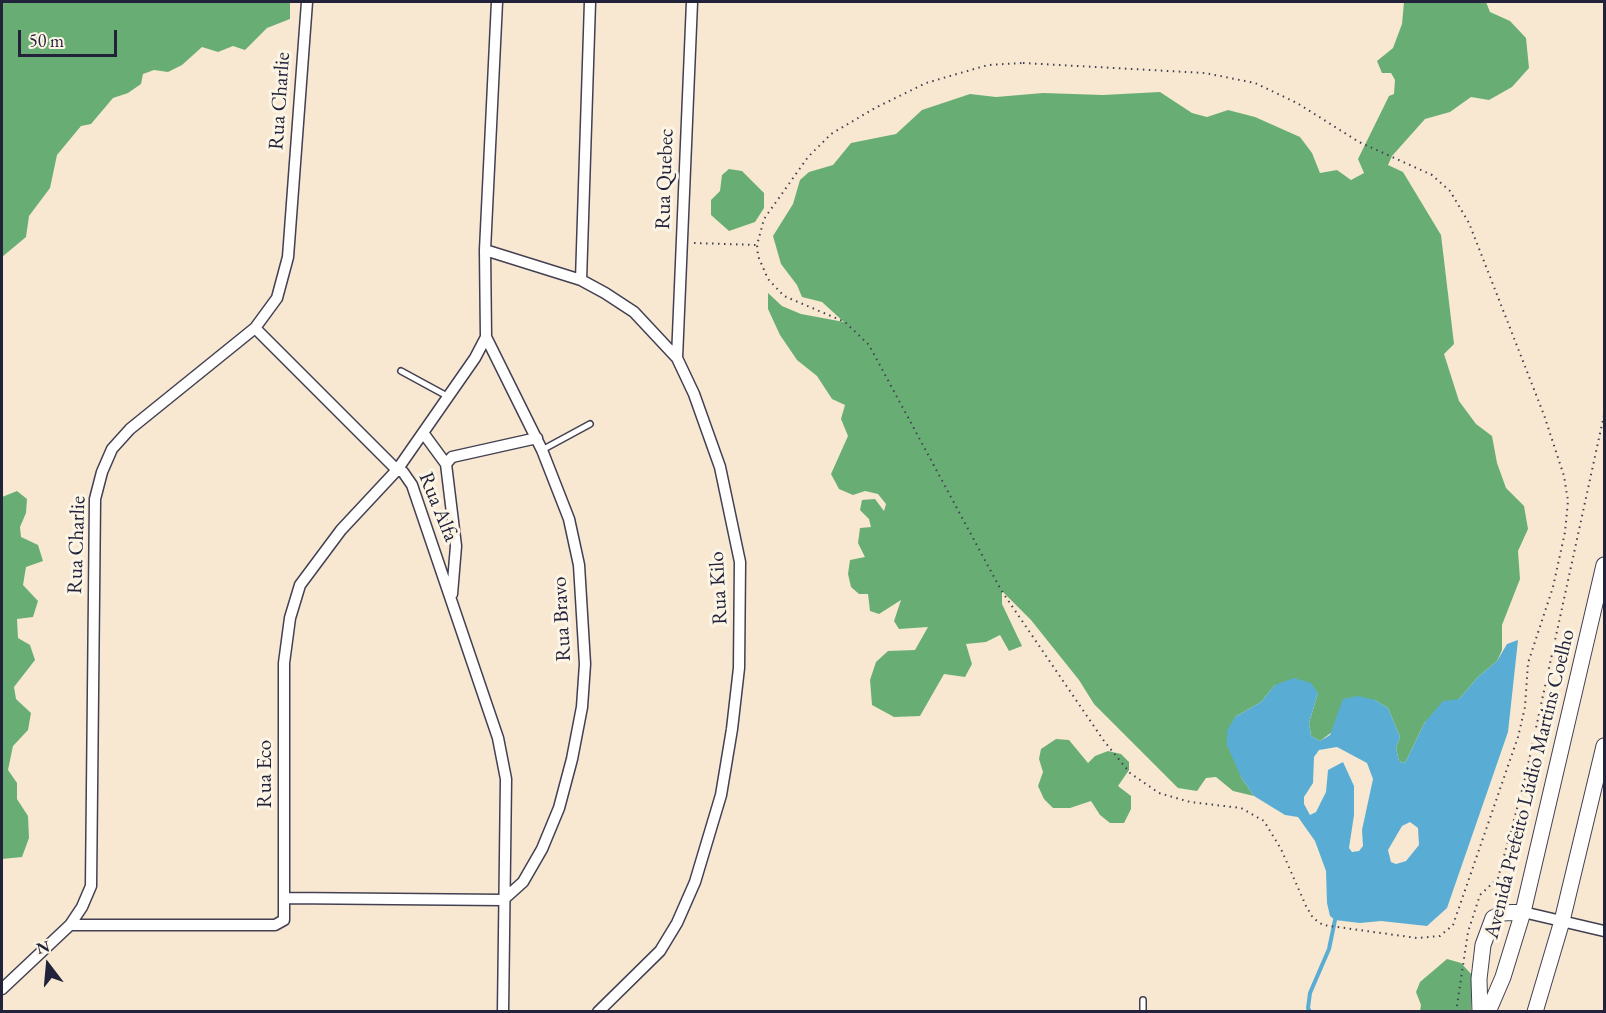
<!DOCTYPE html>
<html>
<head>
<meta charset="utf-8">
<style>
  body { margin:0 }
  #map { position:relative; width:1606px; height:1013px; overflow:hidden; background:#f8e8d1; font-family:"EB Garamond",serif }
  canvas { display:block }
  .frame { position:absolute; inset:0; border:3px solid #22223b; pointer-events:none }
  .north { position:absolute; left:18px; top:935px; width:60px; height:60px; -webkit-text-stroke:4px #fcf5e5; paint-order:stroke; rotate:344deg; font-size:16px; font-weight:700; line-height:24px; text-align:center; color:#22223b }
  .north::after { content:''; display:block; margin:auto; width:21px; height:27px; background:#22223b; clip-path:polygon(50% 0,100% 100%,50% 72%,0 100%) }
  .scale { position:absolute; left:18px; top:30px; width:99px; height:27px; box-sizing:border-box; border:3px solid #22223b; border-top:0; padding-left:8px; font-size:18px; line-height:21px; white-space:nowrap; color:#22223b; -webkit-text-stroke:4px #fcf5e5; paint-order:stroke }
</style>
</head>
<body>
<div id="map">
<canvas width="1606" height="1013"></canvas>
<div class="frame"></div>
<div class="north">N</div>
<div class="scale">50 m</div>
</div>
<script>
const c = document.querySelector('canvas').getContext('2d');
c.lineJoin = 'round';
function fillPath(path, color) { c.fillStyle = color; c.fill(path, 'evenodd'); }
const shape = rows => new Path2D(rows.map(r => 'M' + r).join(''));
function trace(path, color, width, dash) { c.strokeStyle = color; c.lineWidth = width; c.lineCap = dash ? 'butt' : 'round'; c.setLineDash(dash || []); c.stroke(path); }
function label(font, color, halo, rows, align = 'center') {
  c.font = font + ' "EB Garamond",serif'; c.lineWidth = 6; c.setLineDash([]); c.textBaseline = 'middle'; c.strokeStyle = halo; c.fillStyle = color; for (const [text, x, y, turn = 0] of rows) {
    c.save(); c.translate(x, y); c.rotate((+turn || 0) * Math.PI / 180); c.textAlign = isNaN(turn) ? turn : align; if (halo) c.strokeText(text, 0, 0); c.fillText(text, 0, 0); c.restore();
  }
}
const forest = shape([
  [2,2,290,2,290,19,267,28,245,50,233,46,218,52,202,47,182,65,168,72,154,70,143,74,141,84,128,93,113,98,91,124,81,126,57,155,50,188,29,216,26,237,2,257],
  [1404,2,1486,2,1490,12,1510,21,1526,38,1529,68,1512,87,1489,100,1471,97,1450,112,1425,119,1392,156,1388,165,1403,172,1441,235,1454,344,1444,354,1459,401,1476,424,1492,436,1497,463,1506,488,1524,506,1528,529,1518,551,1520,579,1502,625,1502,650,1497,661,1478,677,1459,699,1425,722,1405,763,1399,761,1396,748,1400,737,1388,708,1375,700,1320,741,1311,736,1309,723,1318,693,1275,685,1261,702,1235,717,1241,777,1254,796,1233,791,1216,777,1206,778,1197,791,1178,788,1094,704,1079,680,1031,620,1002,591,1002,604,1022,646,1009,651,1000,635,986,642,966,644,972,664,965,677,944,674,920,716,894,717,872,705,870,680,876,662,888,651,915,650,928,627,899,629,894,621,901,600,879,614,870,611,868,594,859,594,851,587,848,574,850,560,865,557,858,543,860,528,871,527,869,519,860,510,862,500,875,499,884,511,886,504,878,494,865,491,853,495,839,489,831,474,848,436,841,419,845,405,832,399,817,376,797,360,780,335,768,309,768,293,782,306,801,314,844,322,822,302,802,297,797,285,781,264,773,236,793,204,800,180,809,172,833,165,851,143,896,134,922,110,970,94,996,97,1043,93,1103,95,1160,92,1192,113,1207,117,1228,110,1255,117,1300,137,1312,153,1320,173,1337,170,1351,180,1364,173,1358,159,1389,96,1394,94,1395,80,1391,73,1382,73,1377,61,1393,48,1402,24],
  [729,169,742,171,764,193,764,208,755,222,729,231,711,215,711,200,720,191,722,175],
  [17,491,27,499,26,513,20,527,21,537,38,545,43,561,26,567,23,585,38,601,33,617,17,619,18,638,30,645,35,660,14,687,16,699,31,713,28,730,13,746,8,770,17,783,17,799,28,816,29,838,22,857,2,859,2,497],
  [1056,739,1069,740,1088,763,1095,756,1108,751,1121,754,1129,762,1129,770,1118,786,1131,796,1131,809,1124,823,1110,823,1100,815,1091,801,1070,808,1053,808,1044,799,1038,786,1043,772,1039,759,1041,749],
  [1447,959,1461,963,1472,975,1471,1011,1420,1011,1421,1005,1416,992,1420,982]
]);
const water = shape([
  [1518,640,1508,732,1447,908,1427,926,1381,921,1360,923,1335,920,1330,916,1327,903,1326,871,1315,841,1298,817,1285,815,1254,796,1241,777,1227,745,1227,731,1235,717,1261,702,1275,685,1294,678,1311,683,1318,693,1309,723,1311,736,1320,741,1330,735,1343,699,1358,696,1375,700,1388,708,1400,737,1396,748,1399,761,1405,763,1425,722,1443,701,1459,699,1478,677,1497,661,1507,644],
  [1337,747,1367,763,1373,779,1362,830,1363,846,1359,851,1352,852,1349,848,1354,815,1354,786,1343,762,1328,770,1326,792,1316,812,1310,815,1304,804,1304,797,1313,783,1314,757,1319,750],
  [1410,822,1418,828,1419,845,1406,861,1396,864,1391,862,1388,850,1402,826]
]);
const stream = shape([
  [1310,1012,1308,1008,1310,993,1329,949,1335,920]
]);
const path = shape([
  [1023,63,1205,73,1255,83,1297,103,1359,142,1432,175,1450,191,1469,223,1544,415,1564,476,1568,501,1565,532,1553,587,1528,663,1525,707,1518,737,1453,925,1440,936,1417,938,1323,925,1313,918,1306,906,1281,849,1264,821,1241,808,1190,802,1159,793,1130,773,1104,741,1001,590,869,345,845,322,784,296,768,279,758,256,757,245,764,219,808,157,831,134,875,108,926,83,988,65,1023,63],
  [694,243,757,245],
  [1456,1012,1468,932,1480,895,1498,878,1524,783,1604,415]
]);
const lane = shape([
  [401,371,447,396],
  [542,450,590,424],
  [1143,1000,1143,1012]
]);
const street = shape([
  [485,250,581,280,605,293,634,312,677,358,694,394,720,467,740,562,739,668,732,729,721,795,695,882,677,923,660,951,598,1012],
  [581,280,590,2],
  [255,328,397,470,403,472,412,485,498,738,506,779,503,1012],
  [677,358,692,2],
  [424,434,446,464],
  [452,594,456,546,446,464,452,457,537,438],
  [286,898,503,900,523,882,542,849,559,808,572,759,582,707,585,664,579,565,569,519,542,450,486,337],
  [1523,912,1604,931],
  [70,925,275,925,284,920,284,663,290,618,300,585,341,530,397,470,475,358,486,337,485,250,497,2],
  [2,989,70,925,82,907,91,886,95,499,102,472,112,449,130,429,255,328,277,298,288,257,307,2]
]);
const secondary = shape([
  [1480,1012,1479,979,1483,945,1493,918,1503,913,1523,912],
  [1488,1012,1503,977,1523,912,1604,565],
  [1535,1012,1562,921,1604,746]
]);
const streetNames = [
  ["Rua Charlie",280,101,-86],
  ["Rua Quebec",665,179,-88],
  ["Rua Alfa",438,507,68],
  ["Rua Charlie",77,545,-88],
  ["Rua Kilo",719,588,-93],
  ["Rua Bravo",562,619,-93],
  ["Rua Eco",265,774,-90],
  ["Avenida Prefeito Lúdio Martins Coelho",1530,784,-76]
];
fillPath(forest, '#68ae74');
fillPath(water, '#59add5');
trace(stream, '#59add5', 4);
trace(lane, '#424052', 8);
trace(street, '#424052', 13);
trace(secondary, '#424052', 17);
trace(path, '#424052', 2, [1.5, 4.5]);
trace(lane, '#fff', 5);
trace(street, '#fff', 10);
trace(secondary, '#fff', 15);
label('21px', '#22223b', '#fcf5e5', streetNames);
</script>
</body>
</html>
